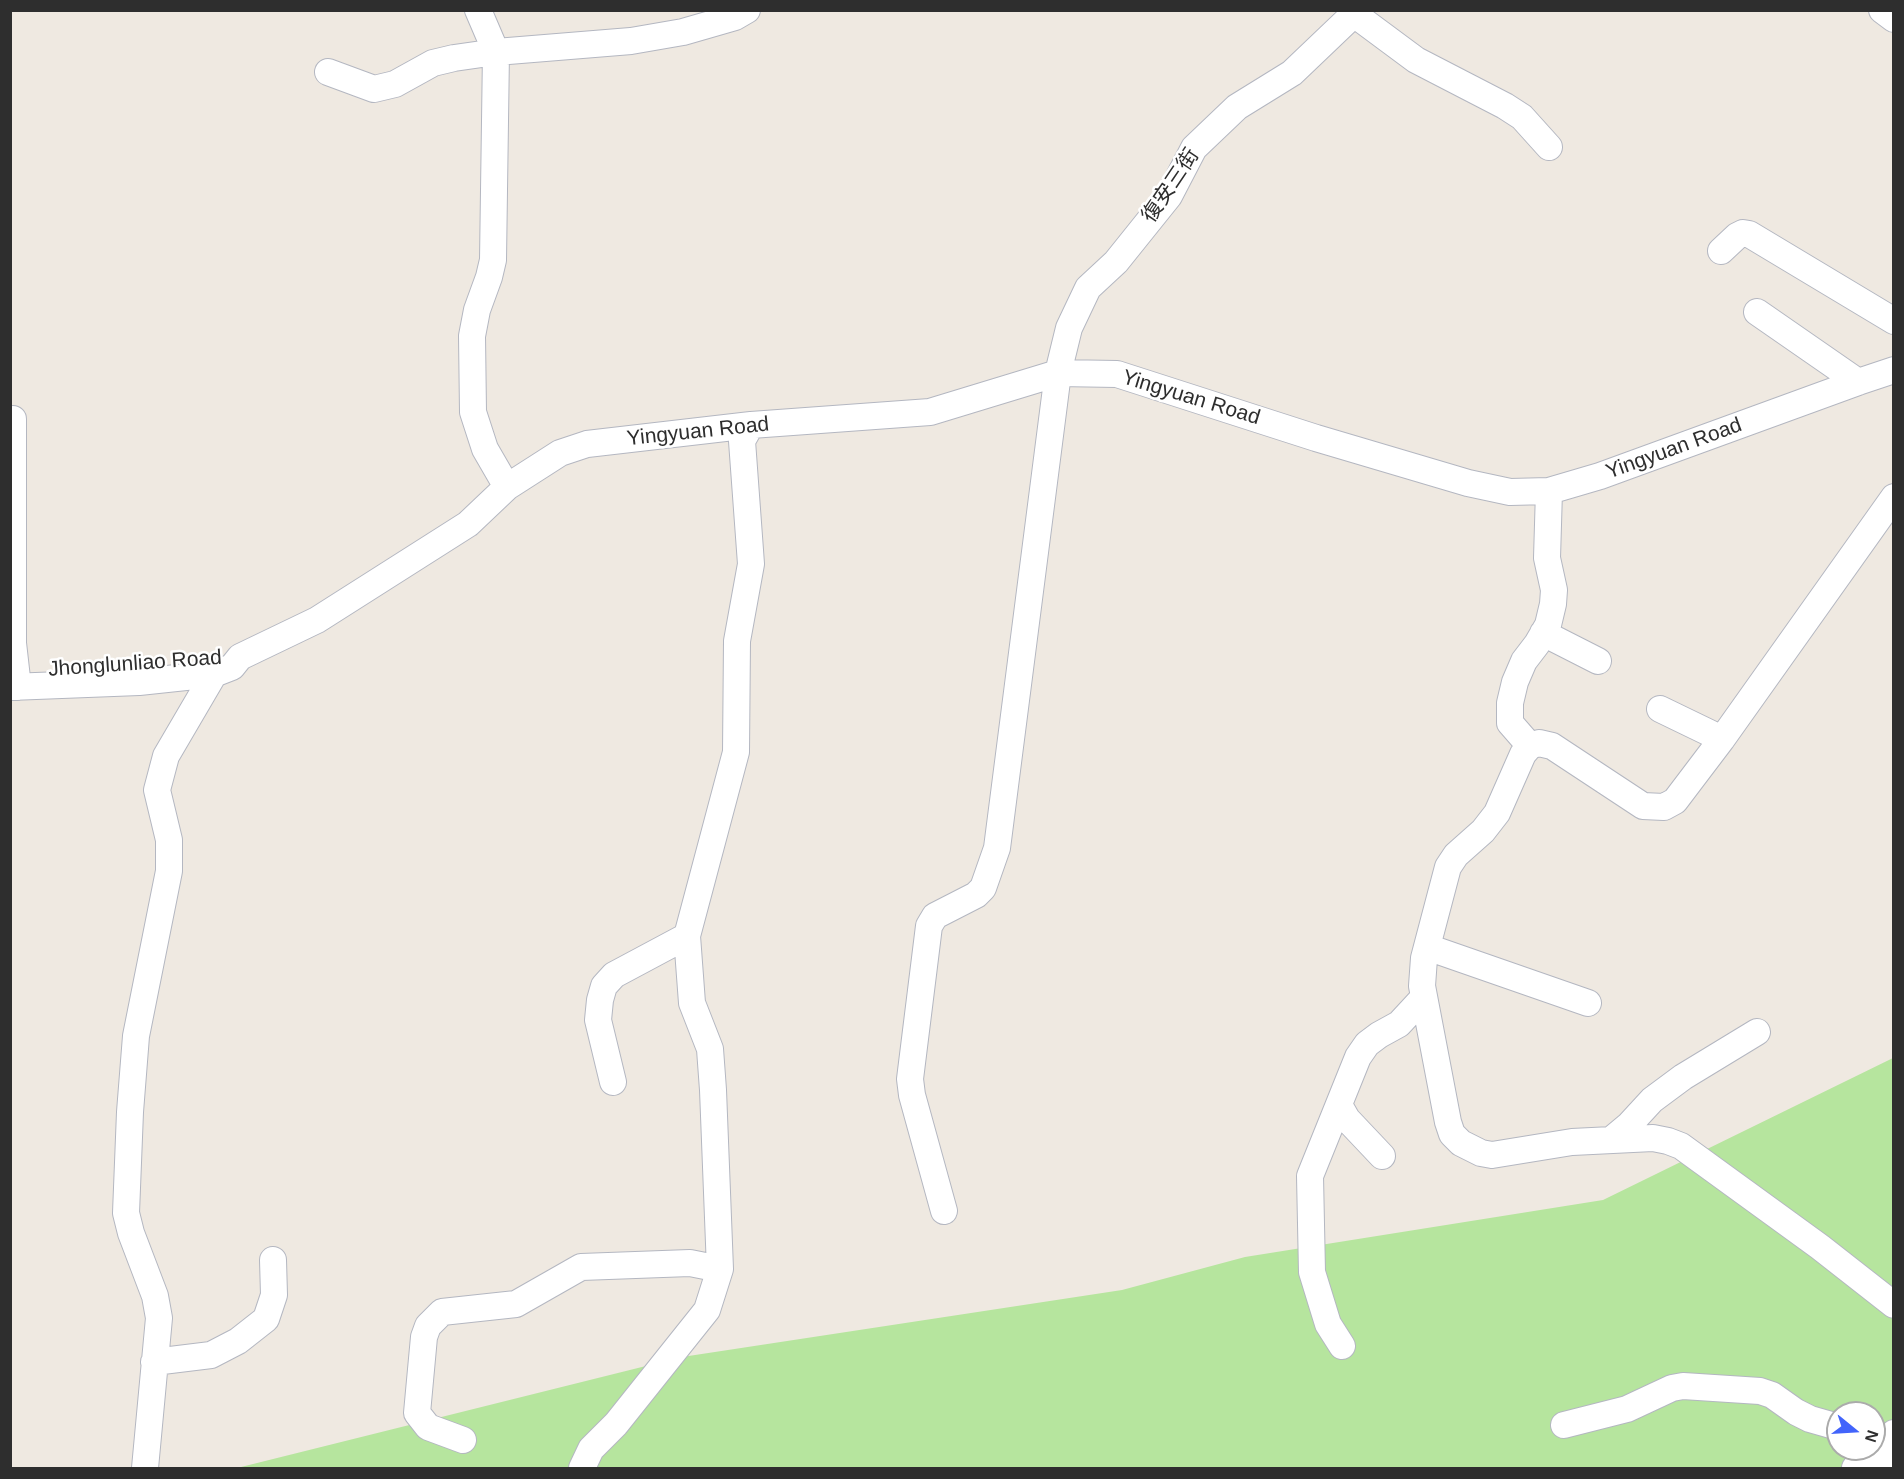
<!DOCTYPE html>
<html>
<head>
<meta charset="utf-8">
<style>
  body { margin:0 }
  #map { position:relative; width:1904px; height:1479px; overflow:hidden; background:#efe9e1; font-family:Helvetica,sans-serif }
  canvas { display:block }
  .frame { position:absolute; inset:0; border:12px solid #2e2e2e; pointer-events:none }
  .north { position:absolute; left:1826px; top:1401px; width:60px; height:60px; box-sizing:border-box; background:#fff; border:2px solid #ababab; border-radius:50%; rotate:108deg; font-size:16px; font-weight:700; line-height:24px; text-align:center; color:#2e2e2e }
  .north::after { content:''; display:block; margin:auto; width:21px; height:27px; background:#4264fb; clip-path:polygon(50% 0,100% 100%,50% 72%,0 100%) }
</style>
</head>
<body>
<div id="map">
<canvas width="1904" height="1479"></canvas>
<div class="frame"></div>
<div class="north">N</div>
</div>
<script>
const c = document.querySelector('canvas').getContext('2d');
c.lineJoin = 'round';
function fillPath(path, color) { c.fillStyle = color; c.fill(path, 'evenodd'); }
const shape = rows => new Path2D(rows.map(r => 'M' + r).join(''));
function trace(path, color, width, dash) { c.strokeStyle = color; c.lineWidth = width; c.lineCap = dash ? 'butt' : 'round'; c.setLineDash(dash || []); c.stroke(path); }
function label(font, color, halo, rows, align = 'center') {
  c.font = font + ' Helvetica,"Noto Sans TC",sans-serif'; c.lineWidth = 5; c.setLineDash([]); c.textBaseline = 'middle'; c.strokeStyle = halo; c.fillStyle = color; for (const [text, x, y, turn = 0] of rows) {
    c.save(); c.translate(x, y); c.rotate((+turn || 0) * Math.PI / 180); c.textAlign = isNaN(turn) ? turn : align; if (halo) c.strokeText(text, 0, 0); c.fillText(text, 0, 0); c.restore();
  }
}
const green = shape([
  [1893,1058,1893,1468,237,1468,682,1357,1122,1290,1245,1257,1603,1200],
  [1838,1413,1874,1413,1874,1449,1838,1449]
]);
const minor = shape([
  [478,10,496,52,493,260,489,277,477,310,472,336,473,412,485,449,507,487],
  [1882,10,1894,19],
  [1354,14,1416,60,1505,106,1522,117,1549,147],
  [328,72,374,89,395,84,433,63,454,58,496,52,631,41,683,32,735,17,747,10],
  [1721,251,1737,236,1743,233,1749,234,1894,321],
  [1757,312,1858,382],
  [13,419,13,643,18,687],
  [1894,497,1722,739,1675,801,1664,807,1643,806,1552,746,1539,743,1530,746,1523,754,1497,813,1483,831,1456,855,1448,867,1424,958,1422,986,1448,1122,1452,1134,1461,1143,1481,1153,1492,1155,1572,1142,1653,1138,1668,1141,1681,1146,1820,1247,1894,1305],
  [1543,633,1598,661],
  [10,687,139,682,214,674,232,667,240,657,317,620,468,524,507,487,560,453,587,444,751,425,930,412,1058,373,1117,374,1316,438,1468,483,1510,492,1549,491,1600,476,1858,382,1894,370],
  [1660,709,1722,739],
  [1530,746,1510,723,1510,703,1515,682,1524,661,1537,644,1548,625,1553,604,1554,590,1547,558,1549,491],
  [1427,947,1588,1003],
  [613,1082,598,1020,600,1000,604,986,614,975,687,936],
  [1339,1105,1347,1119,1382,1156],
  [1611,1140,1629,1125,1652,1100,1683,1077,1757,1032],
  [944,1211,912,1095,910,1079,929,926,935,916,976,895,983,888,997,848,1058,373,1069,328,1088,288,1116,262,1169,196,1194,148,1237,107,1292,73,1358,10],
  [1342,1346,1328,1324,1312,1272,1310,1176,1358,1057,1367,1044,1379,1035,1399,1024,1424,997],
  [154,1362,211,1355,238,1341,266,1319,274,1295,273,1260],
  [1564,1425,1627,1409,1672,1388,1683,1386,1760,1391,1772,1395,1796,1412,1810,1419,1838,1427],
  [463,1440,428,1427,417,1413,424,1337,428,1326,442,1312,516,1304,581,1267,690,1263,720,1269],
  [1874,1450,1894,1465],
  [145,1468,159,1318,155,1296,131,1233,126,1213,130,1112,136,1036,169,871,169,840,157,790,166,756,214,674],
  [582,1468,591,1449,616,1424,707,1310,720,1269,713,1090,710,1049,692,1003,687,936,736,752,737,641,751,564,742,441,751,425],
  [1855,1468,1894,1433]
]);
const streetNames = [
  ["復安三街",1171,186,-56],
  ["Yingyuan Road",1191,398,17],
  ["Yingyuan Road",698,432,-6],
  ["Yingyuan Road",1674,449,-20],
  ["Jhonglunliao Road",135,664,-4]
];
fillPath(green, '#b6e59e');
trace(minor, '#b4b7c1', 28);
trace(minor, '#fff', 26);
label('21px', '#2e2e2e', '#fff', streetNames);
</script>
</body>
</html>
